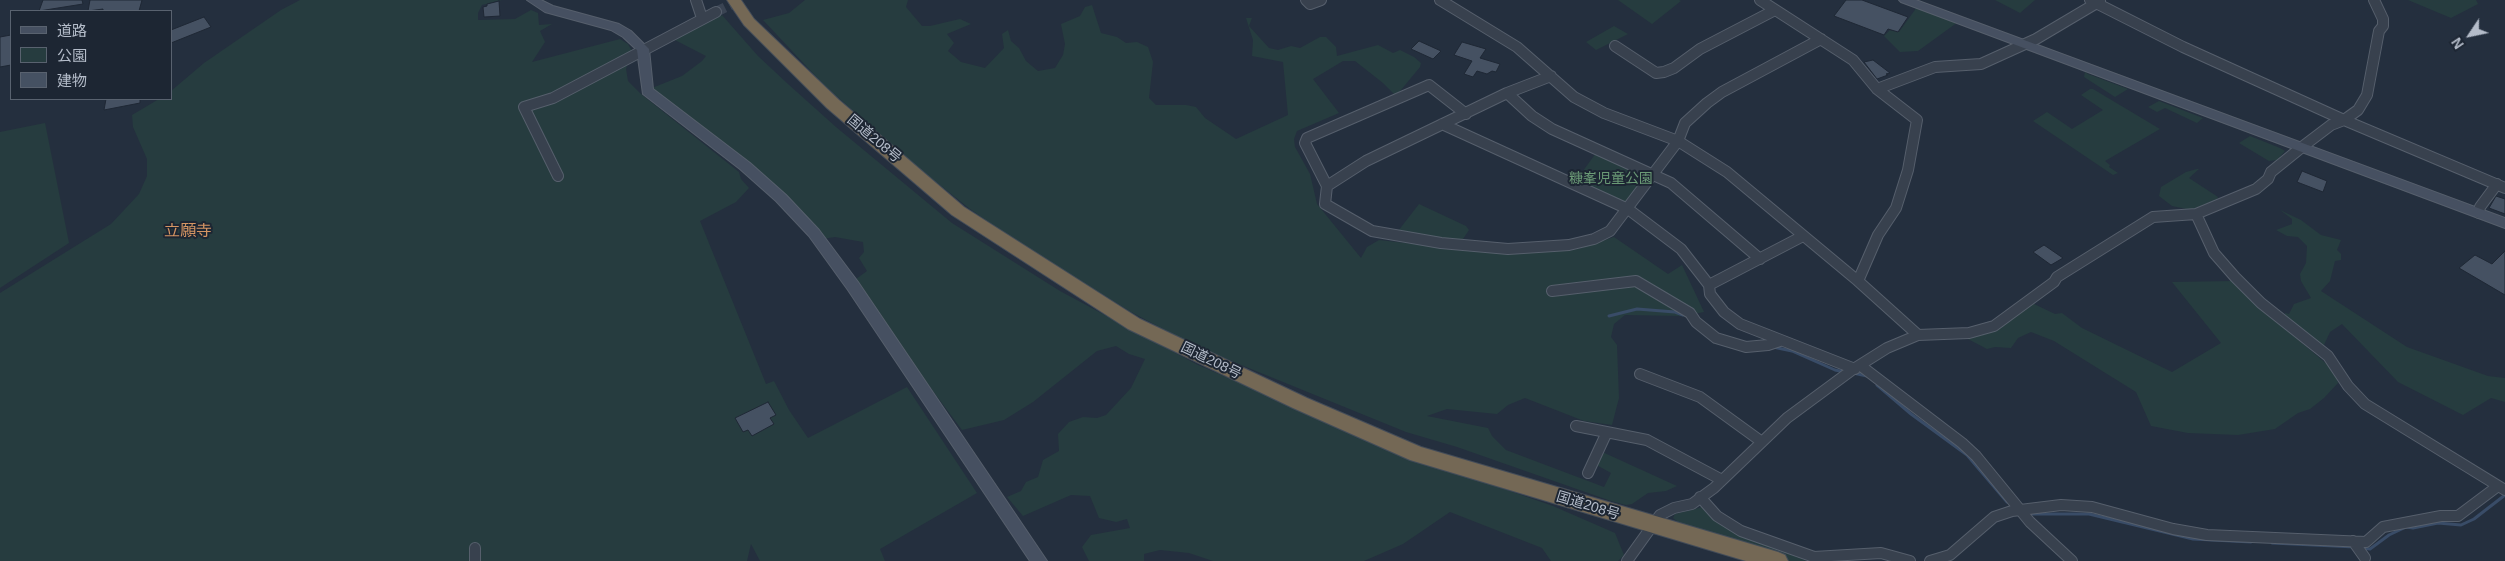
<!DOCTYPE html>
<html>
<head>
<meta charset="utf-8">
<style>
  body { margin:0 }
  #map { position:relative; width:2505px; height:561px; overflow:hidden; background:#242f3e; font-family:Arial,"Noto Sans JP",sans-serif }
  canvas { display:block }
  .legend { position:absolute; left:10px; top:10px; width:162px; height:90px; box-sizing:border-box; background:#1d2633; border:1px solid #59626f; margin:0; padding:6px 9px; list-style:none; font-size:15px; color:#b4bcc9 }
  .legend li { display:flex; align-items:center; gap:10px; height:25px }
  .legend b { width:25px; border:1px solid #59626f }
  .north { position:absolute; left:2445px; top:10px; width:50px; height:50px; -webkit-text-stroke:4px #1d2633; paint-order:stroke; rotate:236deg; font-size:14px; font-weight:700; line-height:20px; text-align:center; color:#b4bcc9 }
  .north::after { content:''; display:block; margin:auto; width:18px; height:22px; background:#b4bcc9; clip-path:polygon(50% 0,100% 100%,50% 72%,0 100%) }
</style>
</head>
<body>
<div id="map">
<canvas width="2505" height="561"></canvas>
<ul class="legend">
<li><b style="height:6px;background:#465061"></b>道路</li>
<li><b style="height:14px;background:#263c3f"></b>公園</li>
<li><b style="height:14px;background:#455162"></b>建物</li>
</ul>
<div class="north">N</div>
</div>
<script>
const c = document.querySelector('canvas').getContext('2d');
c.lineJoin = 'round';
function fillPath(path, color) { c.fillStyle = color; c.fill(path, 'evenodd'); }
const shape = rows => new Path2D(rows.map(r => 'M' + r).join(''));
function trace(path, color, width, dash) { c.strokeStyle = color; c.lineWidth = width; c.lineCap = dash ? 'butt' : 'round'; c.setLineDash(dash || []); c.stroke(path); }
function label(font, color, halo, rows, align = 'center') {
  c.font = font + ' Arial,"Noto Sans JP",sans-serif'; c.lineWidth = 4; c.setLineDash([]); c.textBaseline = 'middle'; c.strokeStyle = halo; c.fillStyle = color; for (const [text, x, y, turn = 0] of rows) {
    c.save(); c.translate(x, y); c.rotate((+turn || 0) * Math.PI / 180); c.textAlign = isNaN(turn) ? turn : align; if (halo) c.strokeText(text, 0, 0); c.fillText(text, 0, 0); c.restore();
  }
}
const green = shape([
  [300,0,502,0,482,5,478,13,478,20,515,19,531,10,538,13,539,25,552,24,540,31,545,42,532,62,620,39,628,44,632,51,626,69,628,81,641,94,739,172,741,179,749,188,736,202,700,221,766,384,774,381,789,410,808,438,907,387,977,493,880,549,885,561,760,561,751,544,747,561,0,561,0,293,111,224,139,194,147,176,147,159,133,127,132,115,159,99,171,99,171,91,204,63,281,10],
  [805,0,908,0,906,7,922,26,930,26,960,19,971,24,947,34,954,43,948,51,961,62,985,68,1004,48,1002,34,1008,30,1011,41,1019,48,1026,61,1038,71,1055,68,1063,55,1065,44,1061,24,1080,16,1085,7,1092,5,1101,33,1117,37,1126,43,1137,42,1148,47,1153,62,1149,98,1156,105,1186,105,1196,107,1205,118,1236,139,1288,115,1283,62,1252,56,1253,40,1246,18,1252,18,1249,26,1269,48,1278,50,1291,46,1300,48,1320,37,1326,37,1336,47,1337,56,1378,45,1393,53,1400,50,1414,57,1421,63,1420,67,1396,96,1383,83,1355,61,1343,61,1313,79,1339,113,1297,131,1294,139,1295,147,1310,174,1317,204,1361,258,1367,247,1379,240,1494,253,1530,253,1578,249,1614,237,1668,274,1682,265,1704,312,1682,316,1625,315,1614,324,1611,337,1617,345,1619,398,1612,425,1584,421,1525,398,1508,405,1497,414,1447,409,1427,416,1488,428,1492,436,1506,450,1604,487,1611,473,1593,463,1598,450,1677,486,1666,491,1648,493,1632,504,1626,505,1611,501,1457,447,1406,432,1197,347,1131,312,1011,238,970,209,907,159,823,84,763,20,789,13],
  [1618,0,1679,0,1681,1,1652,24],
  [1995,0,2035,0,2020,13],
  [2408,0,2476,0,2478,4,2451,18],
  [1917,7,1958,22,1918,51,1900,52,1884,36,1890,30,1899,32],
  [722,15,758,56,788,84,836,127,952,223,1060,291,1198,365,1415,458,1553,506,1615,533,1624,555,1618,561,1551,561,1542,548,1450,512,1403,544,1364,561,1213,561,1189,553,1160,550,1144,554,1144,561,1089,561,1082,547,1091,535,1130,528,1127,519,1116,522,1099,518,1090,496,1071,495,1023,516,1007,497,1021,491,1026,482,1038,477,1043,460,1059,451,1058,434,1069,422,1083,417,1097,418,1106,415,1119,401,1131,388,1145,359,1129,354,1116,346,1097,351,1033,402,1004,420,962,430,853,284,856,279,867,271,859,258,864,252,863,242,835,237,822,239,780,189,689,121,652,88,682,76,702,61,706,56,704,55,673,39],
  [1614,26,1628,34,1596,50,1586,42],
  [2085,72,2088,74,2128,89,2115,97,2084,77],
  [2090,89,2093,89,2160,129,2105,161,2110,165,2109,167,2118,173,2113,175,2033,121,2047,112,2072,129,2103,110,2081,95],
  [2159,101,2203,118,2197,123,2165,108,2157,112,2148,107],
  [45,123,69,243,0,288,0,132],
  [2250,136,2280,148,2285,151,2277,160,2269,161,2239,143],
  [1596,153,1644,175,1628,205,1575,182],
  [2197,169,2199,169,2189,178,2218,197,2217,199,2191,210,2172,206,2159,196,2161,187,2186,172],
  [1419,204,1466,226,1469,230,1461,242,1395,235],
  [2280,210,2301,220,2321,235,2341,240,2337,250,2341,254,2341,260,2335,261,2330,281,2321,291,2407,347,2488,376,2505,378,2505,402,2491,398,2463,415,2398,382,2342,324,2330,332,2323,347,2285,318,2285,313,2289,314,2294,304,2311,298,2301,281,2300,274,2306,263,2307,246,2298,237,2287,236,2276,230,2292,224,2292,219],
  [2232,281,2247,296,2336,372,2338,383,2324,398,2310,409,2298,413,2275,429,2238,435,2188,433,2151,426,2136,392,2054,341,2031,332,2018,338,2011,348,1995,347,1987,349,1968,339,1995,331,2032,303,2055,314,2062,313,2082,328,2172,372,2221,343,2172,282],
  [1707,503,1747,538,1807,561,1788,561,1689,531,1673,518,1675,514,1699,508]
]);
const stream = shape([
  [1609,316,1637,309,1675,312,1683,315],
  [1773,347,1792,351,1835,370,1845,372],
  [1853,373,1867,376],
  [1877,385,1911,414,1967,455,2007,502],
  [2032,514,2089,514,2193,539,2251,542],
  [2272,543,2355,547],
  [2361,548,2370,549,2389,535,2406,527,2413,528,2438,523,2461,525,2474,519,2505,495]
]);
const building = shape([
  [43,0,82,0,83,4,39,11,43,0],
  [90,0,142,0,139,11,103,11,103,9,88,11,90,0],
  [1846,0,1862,0,1908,17,1898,32,1888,29,1884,35,1834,16,1846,0],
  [499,1,500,16,484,17,483,7,487,6,487,4,499,1],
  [204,17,211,27,171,43,171,30,204,17],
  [11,35,11,65,0,67,0,37,11,35],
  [1419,41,1441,51,1433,59,1411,49,1419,41],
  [1462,42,1486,49,1480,58,1500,64,1496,72,1492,71,1487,74,1477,71,1473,77,1464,74,1472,61,1454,55,1462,42],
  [1873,60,1890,73,1886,74,1888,75,1877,79,1864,62,1873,60],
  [106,99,140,99,140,103,104,110,106,99],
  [2302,171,2327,181,2323,192,2297,182,2302,171],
  [2496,196,2505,199,2505,214,2489,208,2496,196],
  [2044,245,2063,258,2051,265,2033,252,2044,245],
  [2505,251,2505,295,2459,268,2475,255,2492,264,2505,251],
  [768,402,776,415,770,418,774,424,752,436,748,430,743,432,735,418,768,402]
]);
const streetTunnel = shape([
  [716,12,740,0]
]);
const street = shape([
  [696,0,702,18],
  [1306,0,1310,4,1321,0],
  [1440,0,1517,47,1574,97,1604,113,1678,141,1727,172,1858,281,1918,335],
  [1760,0,1853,60,1877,89,1917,120,1908,170,1896,208,1878,235,1858,281],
  [2090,0,2183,47,2344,120,2505,188],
  [1615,46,1656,73,1664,72,1674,68,1700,49,1775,10],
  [1877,89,1935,67,1981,64,2036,39,2100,1],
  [1507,93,1532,116,1552,129,1671,183,1760,259],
  [1466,114,1429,85,1307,138,1305,143,1327,186,1325,204,1372,231,1441,243,1508,249,1569,245,1594,239,1610,231,1678,141,1685,123,1707,103,1722,92,1821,39],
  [1442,124,1628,209,1681,249,1709,285,1710,294,1724,312,1740,324,1855,369],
  [558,176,524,107,553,98,716,12],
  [1327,186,1366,161,1507,93,1551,76],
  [2479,213,2480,207,2497,184],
  [2196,214,2214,253,2235,277,2261,303,2328,356,2348,386,2365,404,2505,490],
  [1709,285,1803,236],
  [1552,291,1636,281,1690,313,1696,322,1716,338,1746,347,1768,345,1780,341],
  [1861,366,1962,443,1976,456,2030,522,2072,561],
  [1640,374,1700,397,1762,442],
  [1576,426,1647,440,1722,480],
  [1588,473,1607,432],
  [1700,497,1717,516,1741,531,1814,557,1881,553,1910,561],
  [2353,541,2365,558],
  [475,548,475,561],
  [1627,561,1660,515,1674,508,1692,504,1714,488,1787,418,1852,370,1887,348,1918,335,1969,333,1994,326,2054,282,2057,277,2153,217,2196,214,2256,189,2268,179,2271,172,2302,147,2331,125,2344,120,2358,110,2367,95,2379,31,2383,26,2383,19,2374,0],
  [1930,561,1950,555,1994,517,2012,511,2061,505,2092,507,2173,529,2207,535,2366,542,2383,527,2441,516,2458,516,2498,486]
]);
const secondary = shape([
  [527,0,541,0,553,6,619,24,631,31,649,49,653,89,750,163,786,195,819,230,858,282,1047,561,1030,561,848,290,809,236,776,201,740,169,643,94,637,50,623,37,611,30,545,12,527,0],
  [1899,0,1916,0,2505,218,2505,228,1901,2,1899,0]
]);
const highway = shape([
  [727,0,741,0,754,19,839,100,964,207,1140,319,1307,398,1421,447,1778,552,1785,555,1788,561,1746,561,1410,460,1293,408,1128,329,952,215,827,108,744,25,727,0]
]);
const streetNames = [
  ["国道208号",874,139,40],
  ["国道208号",1211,361,26],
  ["国道208号",1588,506,17]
];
const parkNames = [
  ["糠峯児童公園",1611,179]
];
const quarterNames = [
  ["立願寺",188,232]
];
fillPath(green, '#263c3f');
trace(stream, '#394c67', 3);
fillPath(building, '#455162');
trace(building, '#1f2835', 1);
trace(streetTunnel, '#3a4453', 10, [10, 5]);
trace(street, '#565f6c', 12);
trace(secondary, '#565f6c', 2);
trace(highway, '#434c59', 2);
trace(street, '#38414e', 10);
fillPath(secondary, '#465061');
fillPath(highway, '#746855');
label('14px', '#b4bcc9', '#1d2633', streetNames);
label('14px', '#6b9a76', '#1d2633', parkNames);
label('16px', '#d59563', '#1d2633', quarterNames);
</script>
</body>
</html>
